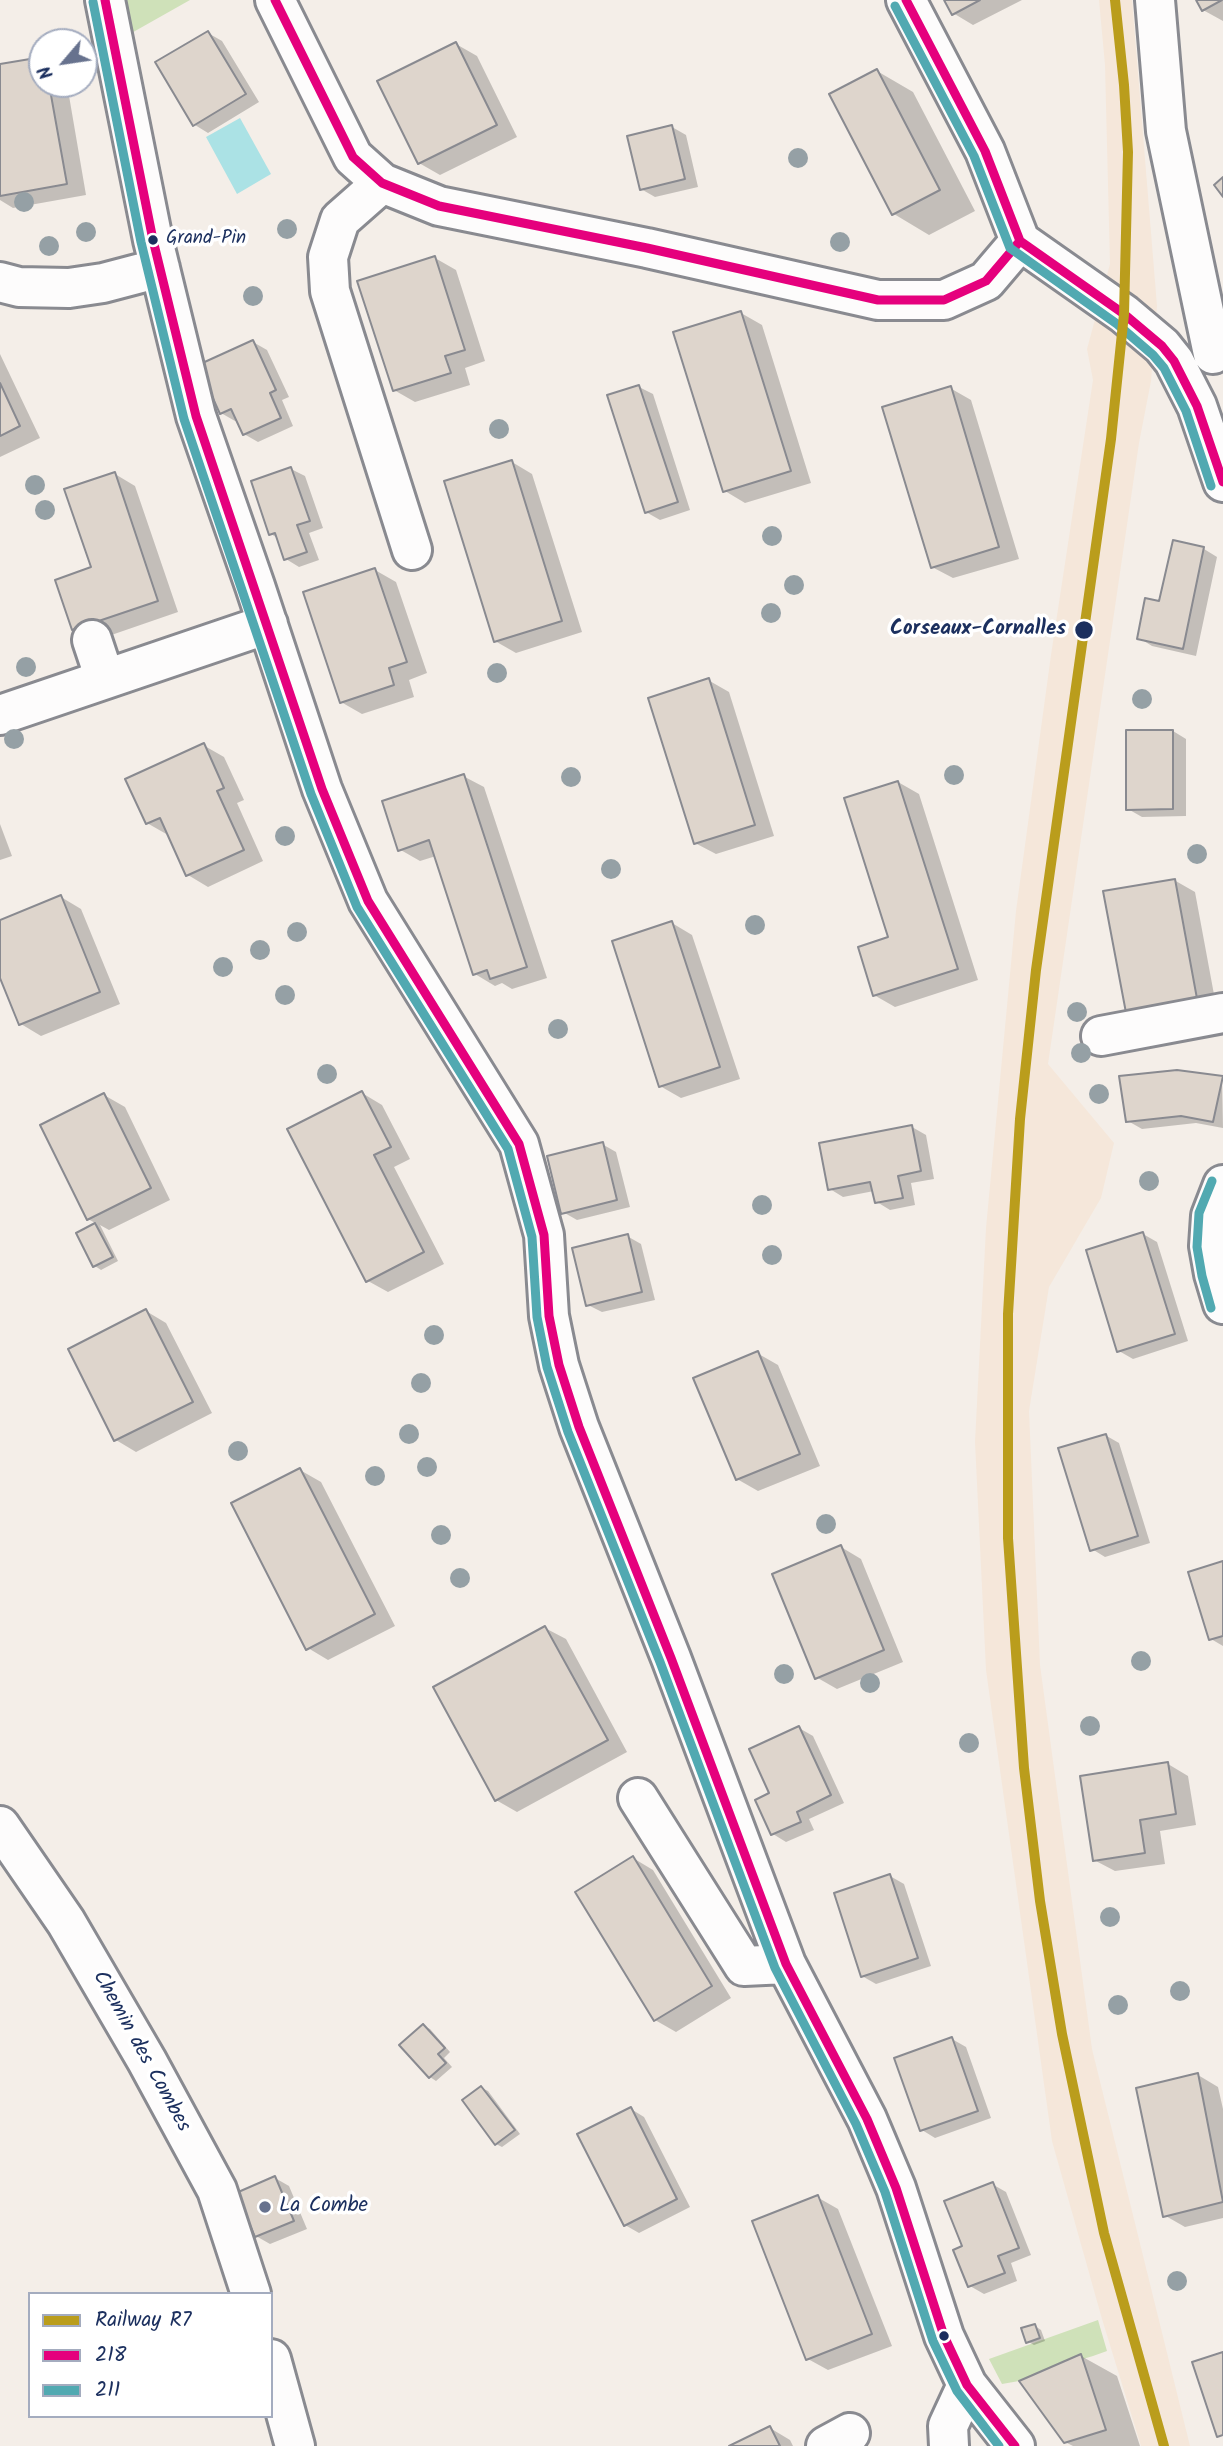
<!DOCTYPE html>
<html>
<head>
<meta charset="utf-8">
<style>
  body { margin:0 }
  #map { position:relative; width:1223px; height:2446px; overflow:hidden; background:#f4eee8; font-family:Kalam,sans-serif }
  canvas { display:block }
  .legend { position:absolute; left:28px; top:2292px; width:245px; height:126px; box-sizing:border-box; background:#fff; border:2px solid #a4acbf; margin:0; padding:9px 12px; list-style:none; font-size:21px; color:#1b2f5e }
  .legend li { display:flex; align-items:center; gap:14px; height:35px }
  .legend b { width:35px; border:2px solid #a4acbf }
  .north { position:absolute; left:28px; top:28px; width:70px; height:70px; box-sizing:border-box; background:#fff; border:2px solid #a4acbf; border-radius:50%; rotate:241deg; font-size:19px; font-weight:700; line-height:28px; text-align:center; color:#1b2f5e }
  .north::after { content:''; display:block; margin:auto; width:24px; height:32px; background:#67728e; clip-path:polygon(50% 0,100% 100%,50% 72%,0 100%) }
</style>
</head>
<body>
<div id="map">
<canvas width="1223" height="2446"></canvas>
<ul class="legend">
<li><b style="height:9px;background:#ba9d1c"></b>Railway R7</li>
<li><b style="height:9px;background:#e5007d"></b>218</li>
<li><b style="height:9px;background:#51a9b1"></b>211</li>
</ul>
<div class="north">N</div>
</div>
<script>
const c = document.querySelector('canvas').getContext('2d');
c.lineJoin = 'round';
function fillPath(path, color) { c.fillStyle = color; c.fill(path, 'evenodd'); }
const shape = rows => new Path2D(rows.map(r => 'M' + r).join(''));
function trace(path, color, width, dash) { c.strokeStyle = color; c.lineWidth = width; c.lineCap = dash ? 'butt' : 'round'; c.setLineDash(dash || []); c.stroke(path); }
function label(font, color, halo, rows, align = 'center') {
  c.font = font + ' Kalam,sans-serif'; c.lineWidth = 7; c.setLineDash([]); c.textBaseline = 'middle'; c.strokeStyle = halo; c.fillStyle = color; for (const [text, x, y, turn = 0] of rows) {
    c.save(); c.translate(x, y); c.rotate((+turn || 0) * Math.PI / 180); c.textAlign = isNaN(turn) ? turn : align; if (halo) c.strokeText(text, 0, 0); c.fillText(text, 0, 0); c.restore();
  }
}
const built = shape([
  [1099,0,1132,0,1157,306,1151,381,1139,443,1048,1064,1114,1143,1101,1198,1049,1287,1029,1411,1040,1665,1092,2049,1190,2446,1141,2446,1102,2319,1052,2141,986,1670,975,1442,986,1228,1016,911,1051,655,1093,380,1087,349,1110,264,1105,65]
]);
const green = shape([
  [121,0,190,0,128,35],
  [1098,2320,1107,2351,1093,2356,1083,2359,1081,2354,1019,2381,1002,2384,989,2359]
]);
const water = shape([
  [240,118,271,174,237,194,206,137]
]);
const shadow = shape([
  [946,0,1022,0,973,25,953,13],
  [1198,0,1223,0,1223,21,1203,10],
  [208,33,222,41,259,102,208,133,195,125],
  [456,44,477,56,517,137,440,175,419,163],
  [42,59,42,84,67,84,86,195,13,208,0,200,0,66],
  [877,71,913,92,975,211,929,235,894,214],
  [672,127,686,135,698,187,655,197,641,189],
  [435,258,456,270,485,361,465,368,470,385,415,402,394,390],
  [741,313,762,325,811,483,745,503,725,491],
  [253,342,267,350,289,397,282,400,293,426,258,442,244,434,238,420,235,421,221,413],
  [0,354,40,438,0,457],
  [639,387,653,394,690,510,660,520,646,512],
  [950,388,971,400,1019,559,953,578,932,567],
  [512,462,532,474,582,632,516,653,495,641],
  [291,469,305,476,323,528,309,533,319,560,299,567,286,559,279,539,271,534],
  [115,474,135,486,178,612,94,641,73,629,93,569],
  [1204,549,1217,557,1196,656,1152,646,1139,638,1160,604],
  [375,570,396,582,427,673,409,680,414,697,362,714,341,702],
  [708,680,729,692,774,836,716,854,695,843],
  [1173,731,1186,739,1186,816,1142,817,1128,809],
  [203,745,224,757,244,800,237,803,263,861,208,887,188,875,168,835,147,823],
  [463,776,484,787,547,978,512,989,502,983,495,986,475,974,436,856,420,861,399,849],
  [898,782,919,794,978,980,895,1007,874,995,891,939],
  [0,824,12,856,0,860],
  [1174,880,1195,892,1218,1016,1149,1028],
  [61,897,81,909,120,1004,41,1036,21,1024,0,974,0,922],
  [672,923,692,935,740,1079,681,1098,660,1086],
  [1222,1078,1223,1128,1196,1123,1142,1129,1128,1121],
  [362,1093,382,1105,410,1159,394,1167,444,1264,388,1292,368,1281],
  [104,1095,125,1107,170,1200,109,1230,100,1225,118,1261,101,1270,95,1266,78,1234,97,1224,88,1219],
  [912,1127,926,1135,934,1179,911,1183,915,1205,890,1210,877,1202,874,1191,843,1197,830,1189],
  [602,1144,616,1152,630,1207,577,1220,563,1212],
  [1143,1234,1157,1242,1188,1341,1133,1359,1119,1351],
  [627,1236,641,1244,655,1300,602,1312,588,1305],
  [146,1311,166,1323,212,1413,136,1452,116,1440],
  [757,1353,778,1365,820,1466,758,1491,737,1479],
  [1105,1435,1119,1443,1150,1543,1105,1557,1092,1549],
  [300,1470,321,1482,395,1626,328,1660,308,1648],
  [841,1547,861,1559,903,1662,837,1689,816,1677],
  [1223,1563,1223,1646,1211,1639],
  [545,1628,566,1639,627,1752,517,1812,496,1800],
  [799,1728,813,1736,844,1803,809,1819,814,1830,786,1842,773,1834,771,1794],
  [1168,1764,1188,1776,1196,1825,1160,1831,1165,1864,1115,1871,1094,1860],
  [633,1858,653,1870,731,1998,676,2032,655,2020,577,1892],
  [890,1876,904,1884,931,1966,876,1984,862,1976],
  [423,2026,430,2029,450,2052,444,2058,452,2067,436,2081,430,2077],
  [952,2039,966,2047,991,2118,935,2138,922,2130],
  [1198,2075,1218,2087,1223,2109,1223,2218,1185,2227,1164,2215],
  [482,2088,488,2091,520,2134,502,2147,496,2144],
  [631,2109,644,2117,690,2207,639,2233,625,2225],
  [275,2178,289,2186,307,2229,270,2244,256,2236],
  [992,2184,1006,2192,1031,2255,1011,2263,1017,2281,984,2294,970,2286,964,2247],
  [817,2197,838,2209,892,2346,828,2370,808,2359],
  [1035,2326,1041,2330,1045,2341,1034,2345,1027,2341],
  [1081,2356,1117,2376,1140,2446,1073,2446,1065,2442],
  [770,2428,790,2440,793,2446,733,2446]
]);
const building = shape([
  [944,0,980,0,952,15,944,0],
  [1196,0,1222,0,1202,11,1196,0],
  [208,31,246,94,193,126,155,62,208,31],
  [456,42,497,125,418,164,377,81,456,42],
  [42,57,42,84,49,84,67,184,0,196,0,64,42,57],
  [877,69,940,190,892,215,829,94,877,69],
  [672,125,685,179,640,190,627,136,672,125],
  [1223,177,1223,197,1214,185,1223,177],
  [435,256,465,350,445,356,451,373,393,391,357,281,435,256],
  [741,311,791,471,723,492,673,332,741,311],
  [253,340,276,390,270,393,281,418,243,435,231,409,220,414,198,365,253,340],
  [0,383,20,426,0,436,0,383],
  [639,385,678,502,645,513,607,395,639,385],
  [951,386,999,547,931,568,882,407,951,386],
  [512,460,562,621,494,642,444,481,512,460],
  [291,467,310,521,297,525,307,552,284,560,275,533,269,535,251,481,291,467],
  [115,472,158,601,72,630,55,580,91,567,64,489,115,472],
  [1173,540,1204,547,1183,649,1137,639,1145,598,1159,601,1173,540],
  [375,568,407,662,389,668,394,685,340,703,303,592,375,568],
  [709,678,755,825,694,844,648,698,709,678],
  [1126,730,1173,730,1173,809,1126,810,1126,730],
  [204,743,224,788,217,791,244,850,186,876,160,818,146,824,125,779,204,743],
  [464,774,527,967,490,979,487,970,473,975,429,840,398,851,382,801,464,774],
  [898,781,958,969,873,996,858,947,888,937,844,798,898,781],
  [1175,879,1198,1004,1127,1018,1103,891,1175,879],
  [61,895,100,992,19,1025,0,978,0,920,61,895],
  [672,921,720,1067,659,1087,612,941,672,921],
  [1177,1070,1223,1076,1213,1122,1181,1116,1126,1122,1119,1076,1177,1070],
  [362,1091,391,1147,374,1155,424,1252,366,1282,287,1129,362,1091],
  [104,1093,151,1188,87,1220,40,1125,104,1093],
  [912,1125,921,1171,898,1176,903,1198,875,1203,870,1182,828,1190,819,1143,912,1125],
  [603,1142,617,1200,561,1214,547,1156,603,1142],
  [95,1223,113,1257,93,1267,76,1233,95,1223],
  [1143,1232,1175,1334,1117,1352,1086,1250,1143,1232],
  [628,1234,642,1292,586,1306,572,1248,628,1234],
  [146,1309,193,1402,114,1441,68,1349,146,1309],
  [758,1351,800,1454,736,1480,693,1378,758,1351],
  [1106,1434,1138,1536,1090,1551,1058,1448,1106,1434],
  [300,1468,375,1614,306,1650,231,1503,300,1468],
  [841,1545,884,1650,815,1679,772,1574,841,1545],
  [1223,1561,1223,1636,1209,1640,1188,1572,1223,1561],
  [545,1626,608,1740,495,1801,433,1687,545,1626],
  [799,1726,831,1795,797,1812,801,1822,771,1835,755,1800,769,1793,749,1749,799,1726],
  [1168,1762,1176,1814,1140,1820,1145,1853,1093,1861,1080,1776,1168,1762],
  [633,1856,712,1986,654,2021,575,1892,633,1856],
  [890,1874,918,1958,861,1977,834,1893,890,1874],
  [423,2024,445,2048,438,2054,446,2063,429,2078,399,2045,423,2024],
  [952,2037,978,2111,920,2131,894,2058,952,2037],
  [1198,2073,1223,2202,1163,2217,1136,2088,1198,2073],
  [481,2086,515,2130,495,2145,462,2100,481,2086],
  [631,2107,677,2199,624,2226,577,2134,631,2107],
  [275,2176,294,2221,255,2237,236,2193,275,2176],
  [993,2182,1019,2248,998,2256,1005,2273,968,2287,953,2250,962,2246,944,2201,993,2182],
  [818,2195,872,2334,806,2360,752,2221,818,2195],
  [1035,2324,1040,2338,1026,2343,1021,2328,1035,2324],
  [1223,2352,1223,2435,1217,2437,1192,2362,1223,2352],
  [1081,2354,1106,2430,1064,2443,1019,2381,1081,2354],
  [770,2426,780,2446,729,2446,770,2426]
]);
const minor = shape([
  [105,0,153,240,196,416,255,586,322,789,368,901,519,1144,544,1235,549,1316,559,1365,579,1427,671,1658,786,1964,867,2119,896,2188,944,2336,967,2385,1015,2446],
  [275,0,353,157,382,183,439,206,647,248,878,300,944,300,986,281,1020,241],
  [906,0,985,151,1020,241],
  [1155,0,1166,131,1213,354],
  [382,183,340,220,328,257,330,291,412,550],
  [1020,241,1124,314,1162,346,1174,361,1197,406,1223,482],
  [0,282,19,287,69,288,103,283,160,268],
  [92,640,105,679],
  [0,715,268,624],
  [1101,1036,1223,1013],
  [1223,1185,1211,1216,1209,1246,1214,1274,1223,1304],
  [638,1798,744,1966,786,1964],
  [0,1826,66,1922,147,2061,217,2190,251,2294],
  [271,2359,295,2446],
  [826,2446,850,2433],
  [949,2446,948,2426,967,2385]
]);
const bus1 = shape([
  [105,0,153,240,196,416,322,789,368,901,519,1144,544,1235,549,1316,559,1365,579,1427,671,1658,786,1964,867,2119,896,2188,944,2336,967,2385,1015,2446],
  [275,0,353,157,382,183,439,206,647,248,878,300,944,300,986,281,1020,241],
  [906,0,985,151,1020,241],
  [1020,241,1124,314,1162,346,1174,361,1197,406,1223,482]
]);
const bus2 = shape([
  [93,2,141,242,184,419,311,794,357,907,508,1149,532,1237,537,1317,547,1367,568,1432,660,1662,775,1968,856,2124,885,2192,933,2341,957,2391,999,2446],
  [895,6,974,156,1010,248,1117,324,1153,355,1164,368,1186,411,1211,486],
  [1211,1308,1202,1276,1197,1247,1199,1213,1212,1181]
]);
const rail1 = shape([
  [1115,0,1124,85,1128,152,1124,314,1111,439,1036,970,1020,1119,1008,1314,1008,1538,1024,1768,1040,1901,1062,2034,1104,2233,1164,2446]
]);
const trees = [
  [798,158],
  [24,202],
  [287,229],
  [86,232],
  [840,242],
  [49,246],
  [253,296],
  [499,429],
  [35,485],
  [45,510],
  [772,536],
  [794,585],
  [771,613],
  [26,667],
  [497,673],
  [1142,699],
  [14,739],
  [954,775],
  [571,777],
  [285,836],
  [1197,854],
  [611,869],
  [755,925],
  [297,932],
  [260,950],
  [223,967],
  [285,995],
  [1077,1012],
  [558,1029],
  [1081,1053],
  [327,1074],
  [1099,1094],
  [1149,1181],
  [762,1205],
  [772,1255],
  [434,1335],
  [421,1383],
  [409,1434],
  [238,1451],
  [427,1467],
  [375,1476],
  [826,1524],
  [441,1535],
  [460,1578],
  [1141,1661],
  [784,1674],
  [870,1683],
  [1090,1726],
  [969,1743],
  [1110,1917],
  [1180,1991],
  [1118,2005],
  [1177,2281]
];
const markers = [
  [153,240,6,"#1b2f5e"],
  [1084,630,10,"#1b2f5e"],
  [265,2207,7,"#67728e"],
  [944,2336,6,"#1b2f5e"]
];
const busNames = [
  ["Grand-Pin",166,240]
];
const stopNames = [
  ["Corseaux-Cornalles",1066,630]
];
const streetNames = [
  ["Chemin des Combes",140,2052,61]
];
const poiNames = [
  ["La Combe",279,2207]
];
fillPath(built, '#f5e7da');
fillPath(green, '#cfe1b9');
fillPath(water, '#abe2e5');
fillPath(shadow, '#0003');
fillPath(building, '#ded5cc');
trace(building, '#898a90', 2);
trace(minor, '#898a90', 44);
trace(minor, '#fdfcfc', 38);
trace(bus1, '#e5007d', 9);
trace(bus2, '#51a9b1', 9);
trace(rail1, '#ba9d1c', 10);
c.fillStyle = '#95a0a5';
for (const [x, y] of trees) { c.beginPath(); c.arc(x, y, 10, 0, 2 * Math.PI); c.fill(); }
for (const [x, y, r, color] of markers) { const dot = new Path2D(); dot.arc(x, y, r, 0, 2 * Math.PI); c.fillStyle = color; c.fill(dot); trace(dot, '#fff', 2.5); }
label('19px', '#1b2f5e', '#fff', busNames, 'left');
label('bold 21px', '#1b2f5e', '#fff', stopNames, 'right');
label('21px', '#1b2f5e', '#fff', streetNames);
label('21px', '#1b2f5e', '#fff', poiNames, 'left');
</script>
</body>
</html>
